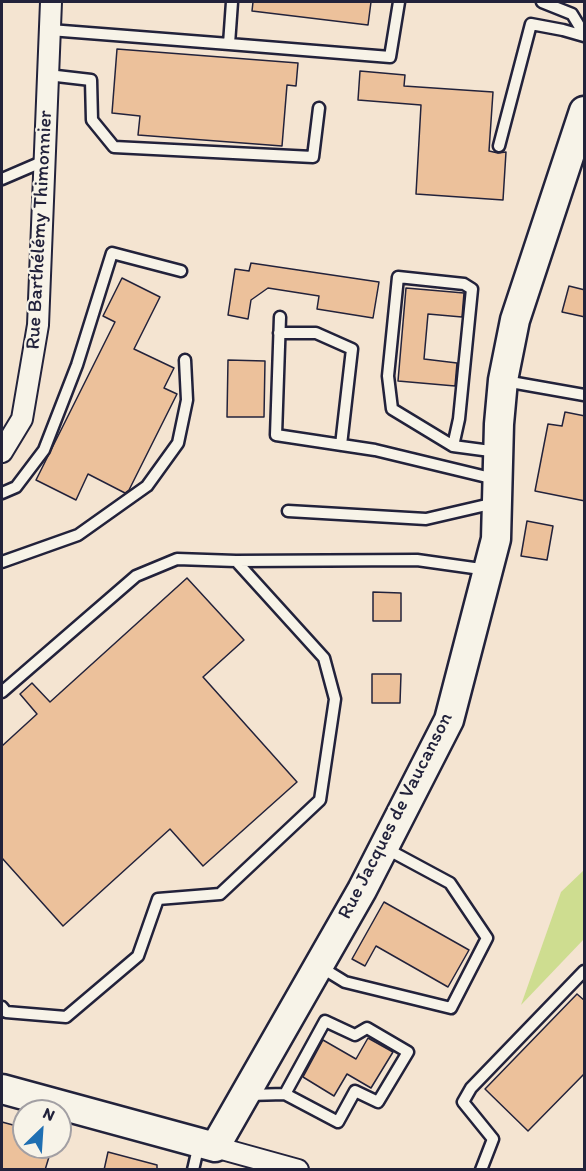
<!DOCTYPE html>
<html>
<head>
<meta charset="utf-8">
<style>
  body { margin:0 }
  #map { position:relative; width:586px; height:1171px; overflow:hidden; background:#f7f3e8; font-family:Itim,sans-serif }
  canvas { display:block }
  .frame { position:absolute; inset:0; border:3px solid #22223b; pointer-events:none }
  .north { position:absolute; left:12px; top:1099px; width:60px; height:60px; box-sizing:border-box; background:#f7f3e8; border:2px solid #a29fa3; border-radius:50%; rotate:25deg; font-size:16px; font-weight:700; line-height:24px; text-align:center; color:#22223b }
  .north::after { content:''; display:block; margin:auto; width:21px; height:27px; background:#1f6fb2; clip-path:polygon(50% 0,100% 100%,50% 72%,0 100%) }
</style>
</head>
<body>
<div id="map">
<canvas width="586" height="1171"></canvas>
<div class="frame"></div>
<div class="north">N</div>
</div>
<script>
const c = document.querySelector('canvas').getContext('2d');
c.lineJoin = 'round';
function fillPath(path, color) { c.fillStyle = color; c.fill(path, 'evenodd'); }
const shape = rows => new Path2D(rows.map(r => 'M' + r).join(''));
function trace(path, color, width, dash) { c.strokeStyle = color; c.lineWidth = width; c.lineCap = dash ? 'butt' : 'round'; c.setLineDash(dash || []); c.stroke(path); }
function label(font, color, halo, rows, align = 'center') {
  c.font = font + ' Itim,sans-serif'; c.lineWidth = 4.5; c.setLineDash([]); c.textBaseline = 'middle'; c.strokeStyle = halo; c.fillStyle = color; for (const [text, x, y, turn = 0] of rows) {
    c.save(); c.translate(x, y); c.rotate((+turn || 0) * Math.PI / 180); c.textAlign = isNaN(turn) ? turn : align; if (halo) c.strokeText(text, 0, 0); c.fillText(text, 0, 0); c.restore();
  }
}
const built = shape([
  [2,2,584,2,584,1169,2,1170],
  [24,1111,60,1111,60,1147,24,1147]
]);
const green = shape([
  [584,870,584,939,521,1005,561,892]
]);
const building = shape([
  [253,2,371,2,368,25,252,11,253,2],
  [117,49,298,63,296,86,287,85,282,146,138,135,140,116,112,113,117,49],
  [360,71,405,75,404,86,493,92,489,151,498,153,506,152,503,200,416,194,421,105,358,100,360,71],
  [251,263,379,282,373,318,317,309,319,296,268,288,251,300,248,319,228,315,235,269,249,271,251,263],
  [122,278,160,297,134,349,174,368,164,388,177,394,129,490,125,493,88,474,76,500,36,480,115,322,103,316,122,278],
  [569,286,585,290,585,317,562,312,569,286],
  [406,288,464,293,462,317,428,314,424,359,457,363,455,386,398,381,406,288],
  [228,360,265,361,264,417,227,417,228,360],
  [565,412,585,416,585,501,535,491,548,424,562,426,565,412],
  [527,521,553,526,547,560,521,556,527,521],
  [187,578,244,640,203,677,297,782,203,866,170,829,63,926,2,858,2,746,37,714,20,694,32,683,50,702,187,578],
  [373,592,401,593,401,621,373,621,373,592],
  [372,674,401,674,400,703,372,703,372,674],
  [384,902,469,950,448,987,376,946,365,966,352,959,384,902],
  [577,994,585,1001,585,1073,528,1131,485,1089,577,994],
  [368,1038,393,1052,371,1088,347,1074,334,1096,303,1077,323,1040,356,1059,368,1038],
  [2,1122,24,1128,24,1147,52,1147,45,1170,2,1170,2,1122],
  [108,1152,157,1165,157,1170,104,1170,108,1152]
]);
const lane = shape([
  [542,2,572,14,584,34],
  [50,30,229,44,232,2],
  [229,44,390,57,399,2],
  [48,75,91,80,92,120,114,147,313,157,319,108],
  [499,146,531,24,563,30,584,36],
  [2,179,44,161],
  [280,317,276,435,375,450,495,479],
  [279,333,316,333,352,349,341,445],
  [505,381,584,395],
  [453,446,392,409,388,376,398,277,464,284,472,289,459,419,453,446,498,452],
  [2,493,16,487,44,450,77,365,112,253,181,271],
  [288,511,426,519,495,503],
  [2,562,78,535,147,486,178,443,187,400,185,360],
  [2,692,136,576,177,559,236,561,417,560,488,570],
  [319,966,345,982,451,1008,487,938,450,883,385,848],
  [2,1007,6,1012,66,1017,138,956,158,899,220,894,320,800,335,699,324,658,236,561],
  [248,1095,285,1094,338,1122,355,1091,378,1102,408,1052,367,1028,355,1035,325,1021,285,1094],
  [193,1170,199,1144],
  [481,1170,493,1139,463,1102,471,1088,584,971]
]);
const street = shape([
  [2,452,22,419,38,325,51,2],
  [215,1147,298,1170]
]);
const secondary = shape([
  [2,1089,215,1147,362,890,449,720,496,539,499,424,503,380,515,320,584,111]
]);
const streetNames = [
  ["Rue Barthélémy Thimonnier",40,230,-87],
  ["Rue Jacques de Vaucanson",396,816,-63]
];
fillPath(built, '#f4e4d1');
fillPath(green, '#cedd90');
fillPath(building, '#ecc19b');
trace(building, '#22223b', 1.5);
trace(lane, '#22223b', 15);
trace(street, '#22223b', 24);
trace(secondary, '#22223b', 33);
trace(lane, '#f7f3e8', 10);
trace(street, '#f7f3e8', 20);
trace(secondary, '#f7f3e8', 28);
label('20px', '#22223b', '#f7f3e8', streetNames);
</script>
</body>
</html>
